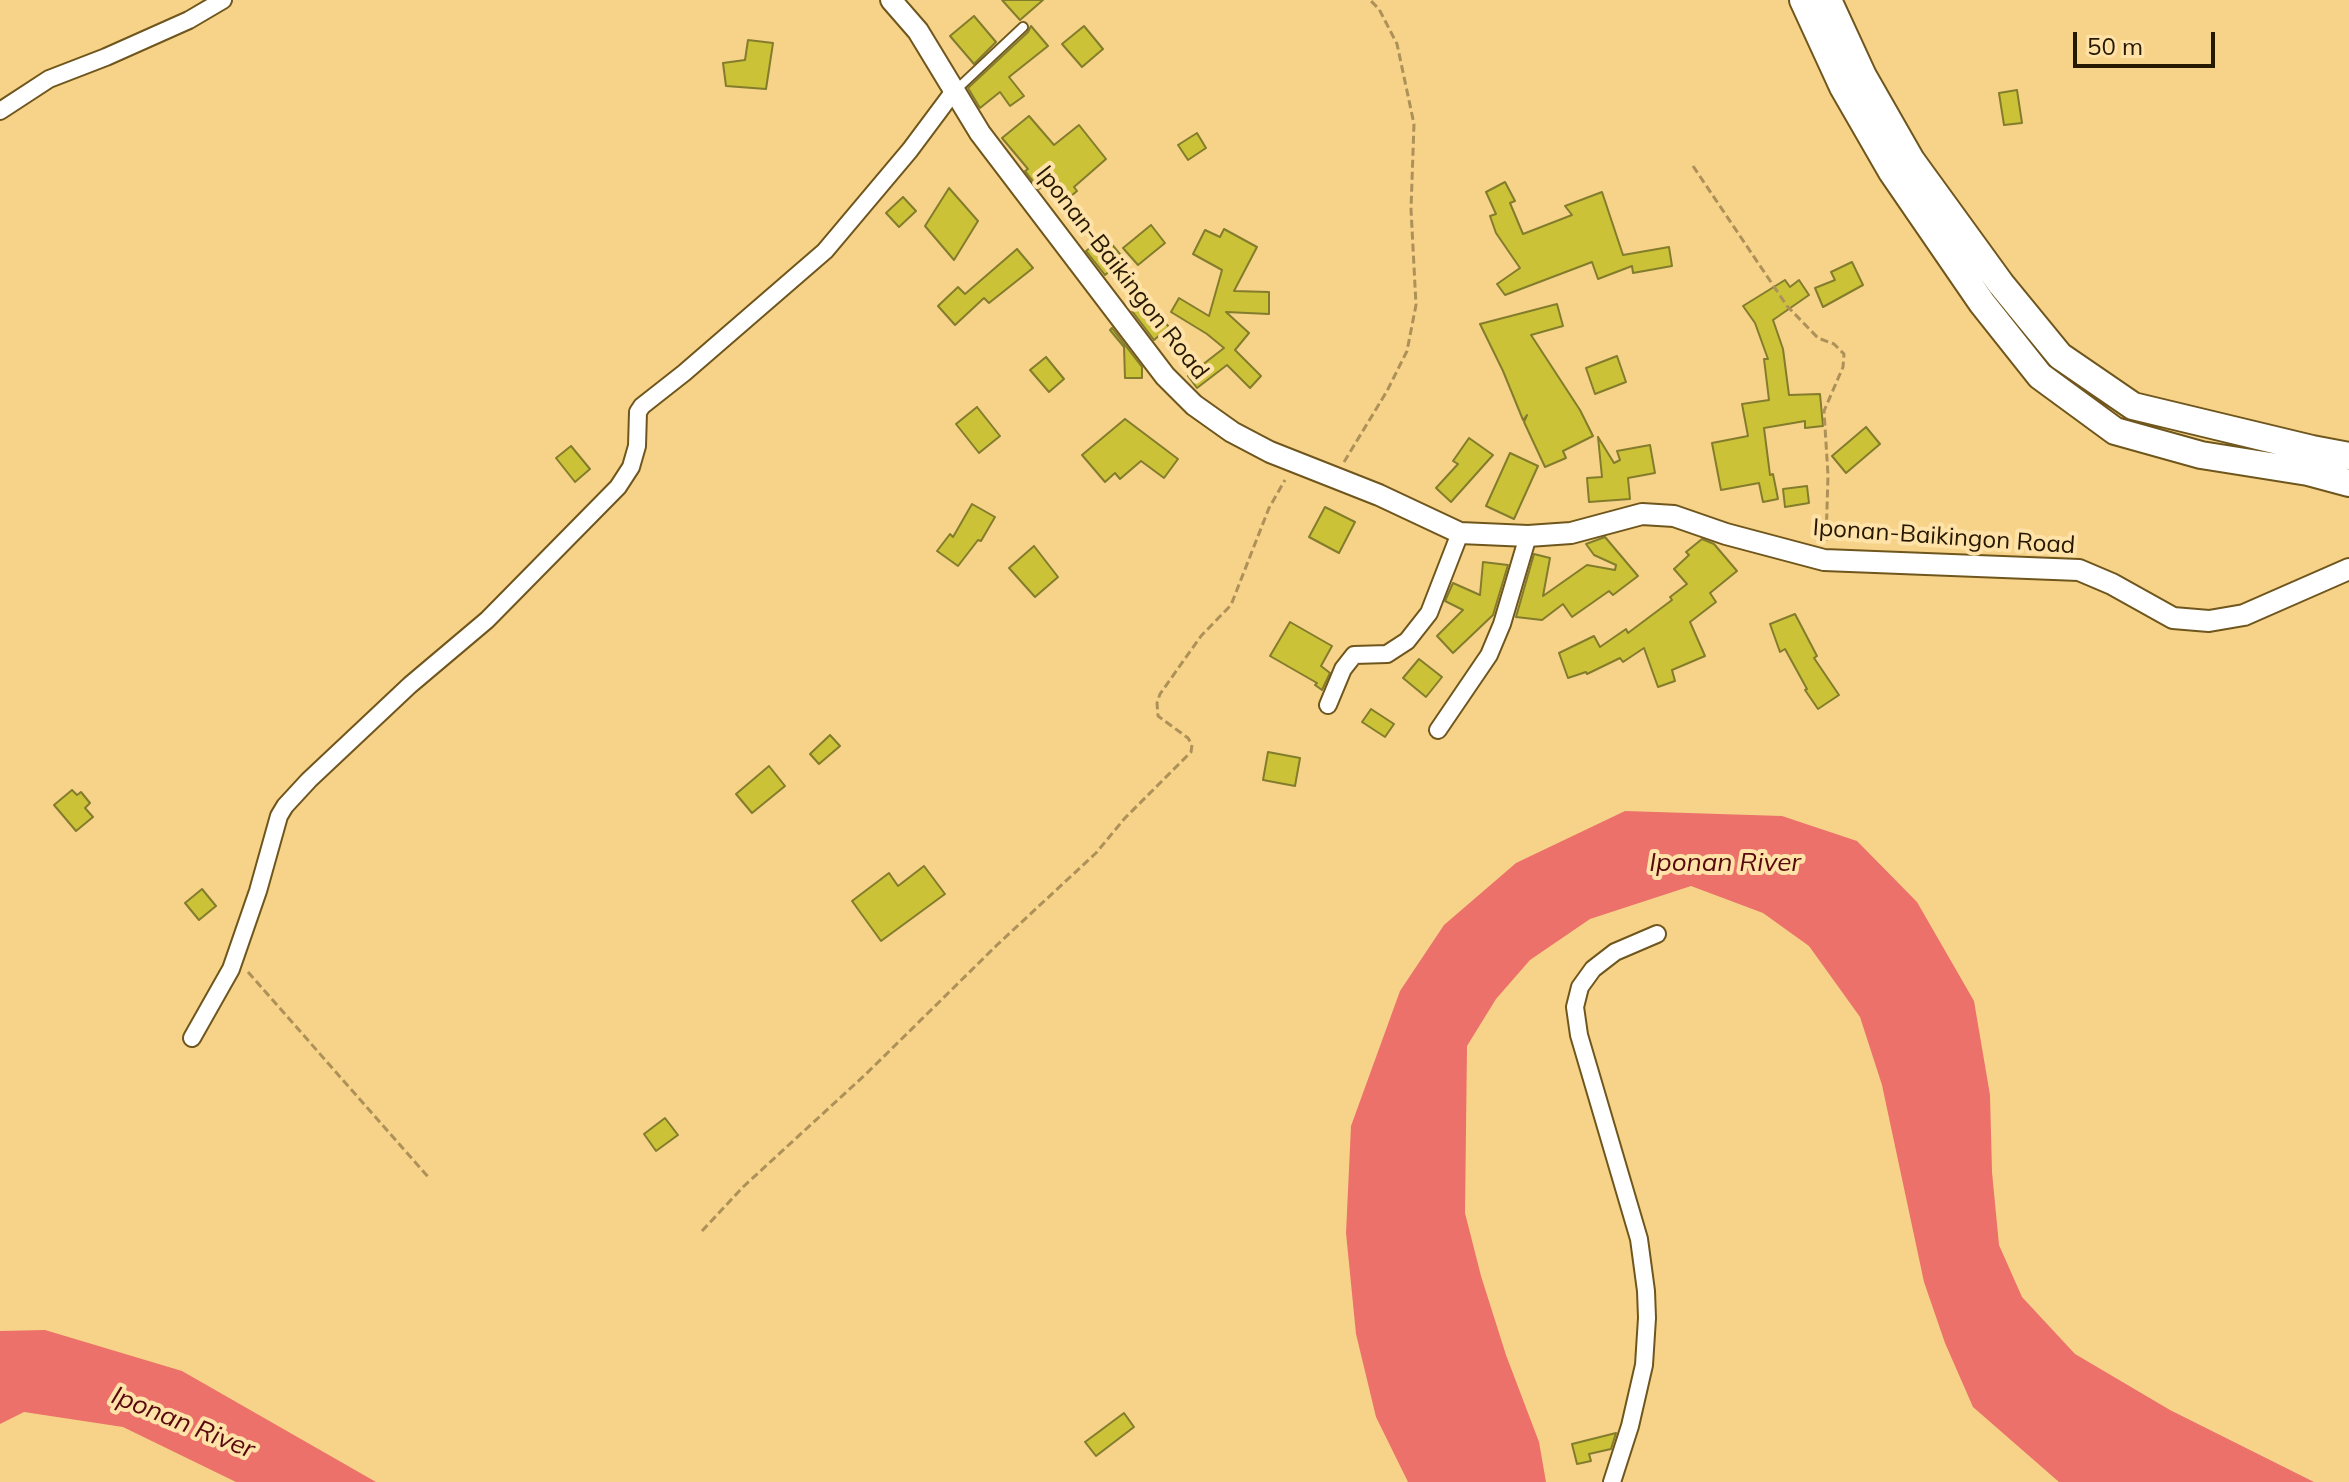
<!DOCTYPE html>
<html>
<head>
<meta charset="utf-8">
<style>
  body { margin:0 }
  #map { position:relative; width:2349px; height:1482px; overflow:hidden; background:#f7d389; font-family:Mulish,sans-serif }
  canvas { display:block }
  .scale { position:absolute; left:2073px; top:32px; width:142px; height:36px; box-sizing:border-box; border:4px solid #261900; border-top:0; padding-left:10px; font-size:24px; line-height:28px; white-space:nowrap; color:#261900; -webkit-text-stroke:6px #fee2a8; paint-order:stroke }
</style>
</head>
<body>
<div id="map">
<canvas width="2349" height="1482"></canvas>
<div class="scale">50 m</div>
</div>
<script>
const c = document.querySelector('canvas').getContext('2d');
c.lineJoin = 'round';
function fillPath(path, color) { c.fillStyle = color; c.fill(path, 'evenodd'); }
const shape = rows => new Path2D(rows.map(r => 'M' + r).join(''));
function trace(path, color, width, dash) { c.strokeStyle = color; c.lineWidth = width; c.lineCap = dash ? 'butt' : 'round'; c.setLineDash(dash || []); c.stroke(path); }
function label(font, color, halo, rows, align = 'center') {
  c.font = font + ' Mulish,sans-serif'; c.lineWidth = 8; c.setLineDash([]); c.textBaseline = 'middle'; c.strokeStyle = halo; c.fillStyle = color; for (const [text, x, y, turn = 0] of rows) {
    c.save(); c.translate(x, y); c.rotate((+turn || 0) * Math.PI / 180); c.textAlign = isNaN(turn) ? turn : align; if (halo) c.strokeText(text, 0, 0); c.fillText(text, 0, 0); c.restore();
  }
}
const water = shape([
  [1625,811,1782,816,1857,841,1917,902,1974,1001,1990,1095,1992,1172,1999,1245,2022,1297,2075,1354,2170,1410,2314,1482,2059,1482,1973,1407,1945,1343,1924,1282,1882,1085,1860,1017,1809,946,1763,913,1691,886,1590,919,1530,960,1496,999,1467,1046,1465,1213,1481,1276,1506,1355,1539,1442,1546,1482,1408,1482,1376,1417,1356,1334,1346,1233,1351,1126,1400,991,1444,925,1516,863],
  [45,1330,182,1371,376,1482,236,1482,123,1427,24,1412,0,1424,0,1331]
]);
const building = shape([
  [1002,0,1043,0,1020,20,1002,0],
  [974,16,996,42,974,64,950,36,974,16],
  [1031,26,1048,46,1009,77,1024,96,1010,106,1000,92,980,108,968,88,1028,32,1031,26],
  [1084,26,1103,49,1082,67,1062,44,1084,26],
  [748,40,773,43,766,89,726,86,723,63,745,60,748,40],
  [2017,90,2022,123,2004,125,1999,93,2017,90],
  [1029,116,1054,145,1079,125,1106,159,1074,187,1077,191,1064,202,1048,182,1039,189,1025,171,1028,169,1002,138,1029,116],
  [1197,133,1206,148,1188,160,1178,145,1197,133],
  [1505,182,1515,201,1510,203,1523,234,1572,215,1565,206,1602,192,1623,255,1669,247,1672,266,1633,273,1632,266,1598,279,1592,262,1505,295,1497,284,1520,268,1496,233,1490,216,1496,214,1486,192,1505,182],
  [949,188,978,221,954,260,925,226,949,188],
  [903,197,916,211,899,227,886,213,903,197],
  [1151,225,1165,243,1138,265,1123,248,1151,225],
  [1224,229,1257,247,1234,291,1269,292,1269,314,1226,312,1249,333,1235,350,1261,376,1250,388,1227,365,1197,388,1188,376,1224,348,1207,334,1171,312,1179,298,1209,316,1222,270,1193,254,1205,230,1220,237,1224,229],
  [1105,236,1124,259,1105,275,1086,251,1105,236],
  [1017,249,1033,268,989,303,984,298,955,325,938,306,958,287,965,294,1017,249],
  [1852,262,1863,285,1823,307,1815,288,1835,280,1831,272,1852,262],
  [1785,280,1790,287,1799,280,1809,295,1773,320,1783,349,1789,395,1820,394,1823,426,1805,428,1805,421,1764,428,1770,475,1773,474,1778,499,1763,502,1759,483,1721,490,1712,443,1748,436,1742,404,1769,400,1764,359,1768,359,1755,323,1743,306,1785,280],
  [1145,299,1169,327,1154,340,1132,311,1145,299],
  [1557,304,1563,326,1531,335,1580,410,1593,436,1563,451,1566,458,1545,467,1524,422,1527,415,1523,420,1503,371,1480,324,1557,304],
  [1112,328,1142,367,1142,378,1125,378,1124,347,1110,330,1112,328],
  [1617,356,1626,382,1595,394,1586,368,1617,356],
  [1046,357,1064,379,1049,392,1030,370,1046,357],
  [977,407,1000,436,979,453,956,424,977,407],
  [1125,419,1178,459,1164,478,1141,461,1120,479,1115,473,1105,482,1082,455,1125,419],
  [1866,427,1880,444,1846,473,1832,456,1866,427],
  [1598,437,1614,463,1620,460,1617,451,1650,445,1655,473,1628,478,1630,499,1589,502,1587,478,1602,477,1598,437],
  [1469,438,1493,455,1451,502,1436,488,1458,464,1453,461,1469,438],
  [571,446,590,469,575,482,556,458,571,446],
  [1510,453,1538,466,1514,519,1486,506,1510,453],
  [1807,486,1809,503,1785,507,1783,489,1807,486],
  [972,504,995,517,981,541,978,540,958,566,937,551,950,534,953,537,972,504],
  [1325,507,1355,522,1339,553,1309,537,1325,507],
  [1605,537,1638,576,1613,595,1609,591,1572,617,1563,604,1542,620,1516,617,1534,554,1550,558,1543,596,1587,565,1615,570,1616,565,1594,555,1586,544,1605,537],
  [1702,539,1714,544,1737,571,1710,593,1716,602,1690,622,1705,656,1672,670,1675,681,1658,687,1644,648,1623,662,1620,658,1587,674,1586,672,1568,678,1559,653,1594,636,1600,647,1626,629,1628,633,1672,600,1670,597,1687,584,1674,569,1689,555,1686,552,1702,539],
  [1034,546,1058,577,1035,597,1009,568,1034,546],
  [1483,562,1508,565,1493,615,1453,653,1437,636,1463,610,1445,601,1453,583,1480,595,1483,562],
  [1795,614,1817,656,1814,658,1839,695,1818,709,1805,690,1807,689,1785,649,1780,652,1770,624,1795,614],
  [1290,622,1332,646,1321,666,1330,673,1322,690,1315,685,1317,683,1270,656,1290,622],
  [1419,659,1442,677,1426,697,1403,678,1419,659],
  [1371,709,1394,724,1385,737,1362,722,1371,709],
  [830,735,840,746,819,764,810,754,830,735],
  [1268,752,1300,758,1295,786,1263,780,1268,752],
  [769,766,785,786,752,813,736,794,769,766],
  [72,790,77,795,81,792,90,803,85,808,93,817,76,831,54,805,72,790],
  [924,866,945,894,881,941,852,901,889,873,898,886,924,866],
  [202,889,216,906,199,920,185,903,202,889],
  [665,1118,678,1135,656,1151,644,1134,665,1118],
  [1124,1413,1134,1427,1096,1456,1085,1442,1124,1413],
  [1616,1433,1611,1449,1589,1454,1591,1461,1577,1464,1572,1444,1616,1433]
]);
const path = shape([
  [1693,166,1787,306,1818,338,1834,344,1844,354,1843,367,1824,411,1828,475,1826,541],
  [1344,462,1387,391,1407,351,1416,305,1411,209,1414,124,1397,44,1379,9,1370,0],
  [248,972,429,1178],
  [702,1231,743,1187,866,1074,997,945,1096,853,1125,818,1191,752,1192,745,1188,738,1158,716,1157,703,1160,694,1201,636,1231,605,1269,508,1285,480]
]);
const service = shape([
  [957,89,1023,27]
]);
const minor = shape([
  [0,111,49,79,106,57,189,20,223,0],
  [1328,705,1343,669,1354,655,1387,654,1407,641,1429,613,1460,533],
  [1438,730,1489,655,1502,624,1528,536],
  [192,1038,231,969,258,891,279,816,285,806,309,780,410,685,487,620,618,487,631,467,637,446,638,412,642,406,684,373,825,251,910,150,954,91],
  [1612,1482,1630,1426,1644,1365,1647,1318,1646,1291,1639,1239,1579,1035,1575,1007,1580,987,1593,969,1615,952,1657,934]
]);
const tertiary = shape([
  [891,0,918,31,980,133,1165,376,1194,405,1232,432,1270,452,1379,495,1460,533,1528,536,1571,533,1642,514,1674,516,1726,534,1824,560,2079,570,2112,584,2173,618,2209,621,2244,615,2349,569]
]);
const primary = shape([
  [1803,0,1843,87,1892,172,1982,303,2040,376,2115,431,2201,455,2308,472,2349,483],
  [1828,0,1863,76,1911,160,2001,284,2060,356,2133,406,2312,449,2349,456]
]);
const streetNames = [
  ["Iponan-Baikingon Road",1122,273,52],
  ["Iponan-Baikingon Road",1944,537,4]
];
const waterNames = [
  ["Iponan River",1725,863],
  ["Iponan River",183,1423,22]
];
fillPath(water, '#eb716a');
fillPath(building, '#ccc237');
trace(building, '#827c2c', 2);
trace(service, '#6f561d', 12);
trace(minor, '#6f561d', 20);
trace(tertiary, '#6f561d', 24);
trace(primary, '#6f561d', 30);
trace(path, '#ad9159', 3, [8, 4]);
trace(service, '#fff', 8);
trace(minor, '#fff', 16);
trace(tertiary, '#fff', 20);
trace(primary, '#fff', 26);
label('24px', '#261900', '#fee2a8', streetNames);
label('italic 26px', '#58090e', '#fee2a8', waterNames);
</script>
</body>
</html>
